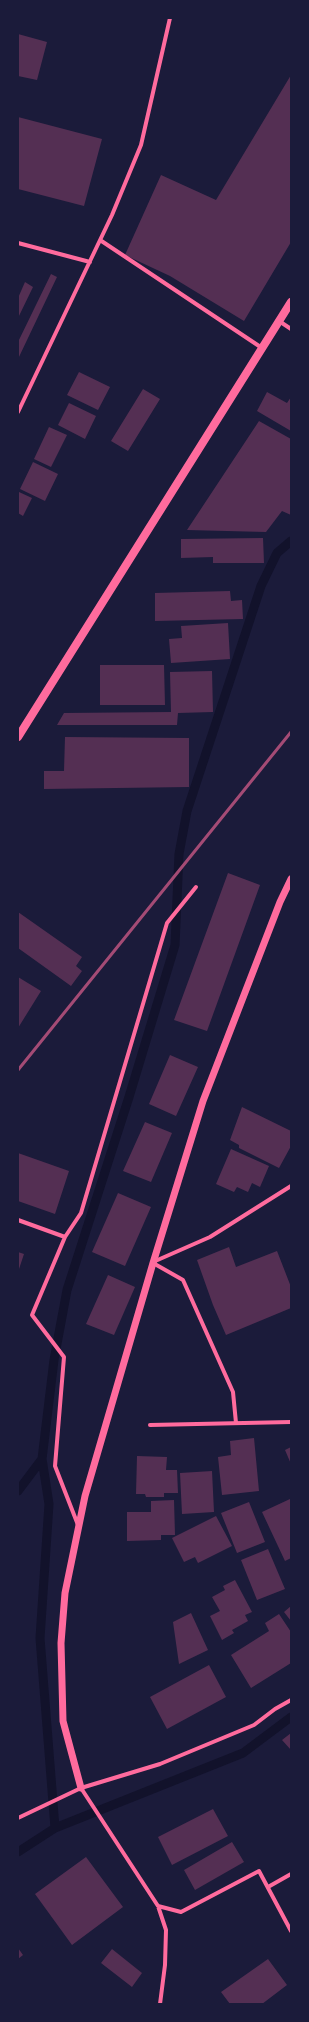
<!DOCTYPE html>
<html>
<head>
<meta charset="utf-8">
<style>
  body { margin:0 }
  #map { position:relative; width:309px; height:2022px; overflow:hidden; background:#1b1b3a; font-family:"Varela Round",sans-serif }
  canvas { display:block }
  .frame { position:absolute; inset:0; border:19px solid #1b1b3a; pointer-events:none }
</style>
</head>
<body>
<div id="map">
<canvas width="309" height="2022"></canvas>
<div class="frame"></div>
</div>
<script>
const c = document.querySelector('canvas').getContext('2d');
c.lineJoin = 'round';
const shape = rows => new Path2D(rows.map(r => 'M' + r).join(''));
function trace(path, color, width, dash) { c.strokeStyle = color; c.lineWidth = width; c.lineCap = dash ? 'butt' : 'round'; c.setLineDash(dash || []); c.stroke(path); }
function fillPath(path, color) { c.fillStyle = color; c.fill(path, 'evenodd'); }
const stream = shape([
  [18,1491,42,1459],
  [55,1828,40,1638,49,1504,42,1459,54,1360,67,1290,129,1097,175,945,179,854,187,811,261,586,277,553,291,541],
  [18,1852,55,1828,243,1753,291,1717]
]);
const building = shape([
  [18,34,47,42,37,80,18,76],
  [291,75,291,242,244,321,170,276,125,255,161,175,216,200],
  [18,117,102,139,84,206,18,189],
  [51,274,57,277,18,359,18,342],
  [25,282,33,287,18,318,18,298],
  [79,372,110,387,98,410,67,395],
  [143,389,160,399,128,451,111,441],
  [267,392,287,403,291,397,291,431,257,411],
  [69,403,96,416,85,439,58,425],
  [259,421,291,439,291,515,282,511,266,532,187,530],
  [49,427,67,435,51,467,34,459],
  [33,462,58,474,45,501,20,489],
  [19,492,32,498,23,516,18,513],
  [263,538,264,563,213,563,213,557,181,558,181,539],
  [230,591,231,601,242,600,243,619,155,621,155,593],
  [228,623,230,659,171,663,169,639,182,638,181,626],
  [100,665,164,665,165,705,100,705],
  [212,671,213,712,178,713,177,725,57,725,64,713,171,712,170,672],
  [65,737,189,738,189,787,44,789,44,771,64,771],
  [228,873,260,885,207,1031,174,1020],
  [18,912,82,957,76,966,82,971,71,986,18,948],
  [18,977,41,991,18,1028],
  [170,1055,198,1067,176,1116,149,1104],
  [242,1107,291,1131,291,1146,279,1168,239,1148,239,1145,230,1140],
  [145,1122,172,1133,151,1182,123,1171],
  [231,1149,269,1166,260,1187,252,1183,248,1192,237,1187,234,1192,216,1184],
  [18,1153,69,1171,55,1214,18,1201],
  [118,1193,151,1207,125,1266,92,1252],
  [229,1247,236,1267,277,1251,291,1287,291,1308,226,1335,213,1305,197,1260],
  [18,1252,24,1254,18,1272],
  [108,1275,135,1287,114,1335,86,1324],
  [254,1438,259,1491,222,1495,218,1457,231,1455,230,1441],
  [291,1447,291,1464,285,1450],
  [137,1456,167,1457,166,1470,177,1470,178,1493,164,1493,164,1497,146,1497,145,1494,136,1494],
  [212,1471,214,1512,182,1514,180,1473],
  [290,1499,291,1558,285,1561,262,1512],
  [174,1500,175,1535,161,1535,161,1540,127,1541,127,1512,151,1512,151,1501],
  [249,1502,265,1542,237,1553,221,1513],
  [216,1516,232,1546,198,1563,195,1557,184,1562,172,1538],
  [268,1549,285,1589,257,1600,241,1560],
  [235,1580,252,1612,245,1615,248,1621,232,1630,234,1633,222,1640,210,1616,220,1611,212,1597,225,1590,223,1586],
  [291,1606,291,1621,284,1612],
  [191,1613,208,1650,179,1664,173,1622],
  [279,1614,291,1632,291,1663,251,1688,231,1655,269,1631,265,1623],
  [209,1665,226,1697,167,1729,150,1697],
  [291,1733,291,1750,282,1740],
  [213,1809,228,1836,172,1865,158,1837],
  [232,1842,244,1862,195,1890,184,1870],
  [86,1857,123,1907,72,1945,35,1894],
  [18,1948,23,1955,18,1959],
  [112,1949,142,1973,132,1987,101,1963],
  [268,1959,287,1985,262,2004,230,2004,221,1992]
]);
const minor = shape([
  [100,240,262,348],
  [18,243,90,262],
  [279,321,291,329],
  [18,412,112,215,141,145,170,18],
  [18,1220,65,1237],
  [153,1262,210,1237,291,1186],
  [153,1263,183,1280,233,1392,236,1423],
  [150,1425,291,1422],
  [78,1525,55,1466,64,1357,32,1315,65,1237,81,1213,167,923,196,887],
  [81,1788,158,1906,166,1930,165,1965,160,2004],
  [18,1818,81,1788,160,1764,254,1725,275,1709,291,1700],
  [268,1887,291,1874],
  [158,1906,181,1912,259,1871,291,1931]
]);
const tertiary = shape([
  [81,1788,63,1721,61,1643,65,1593,85,1496,153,1263,203,1101,280,902,291,879]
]);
const secondary = shape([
  [18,737,291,302]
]);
const rail = shape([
  [18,1070,291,732]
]);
trace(stream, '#12122b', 9);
fillPath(building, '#542f53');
trace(minor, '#ff6b9d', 4);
trace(tertiary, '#ff6b9d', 7);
trace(secondary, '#ff6b9d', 8);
trace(rail, '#a44b75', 3);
</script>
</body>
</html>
